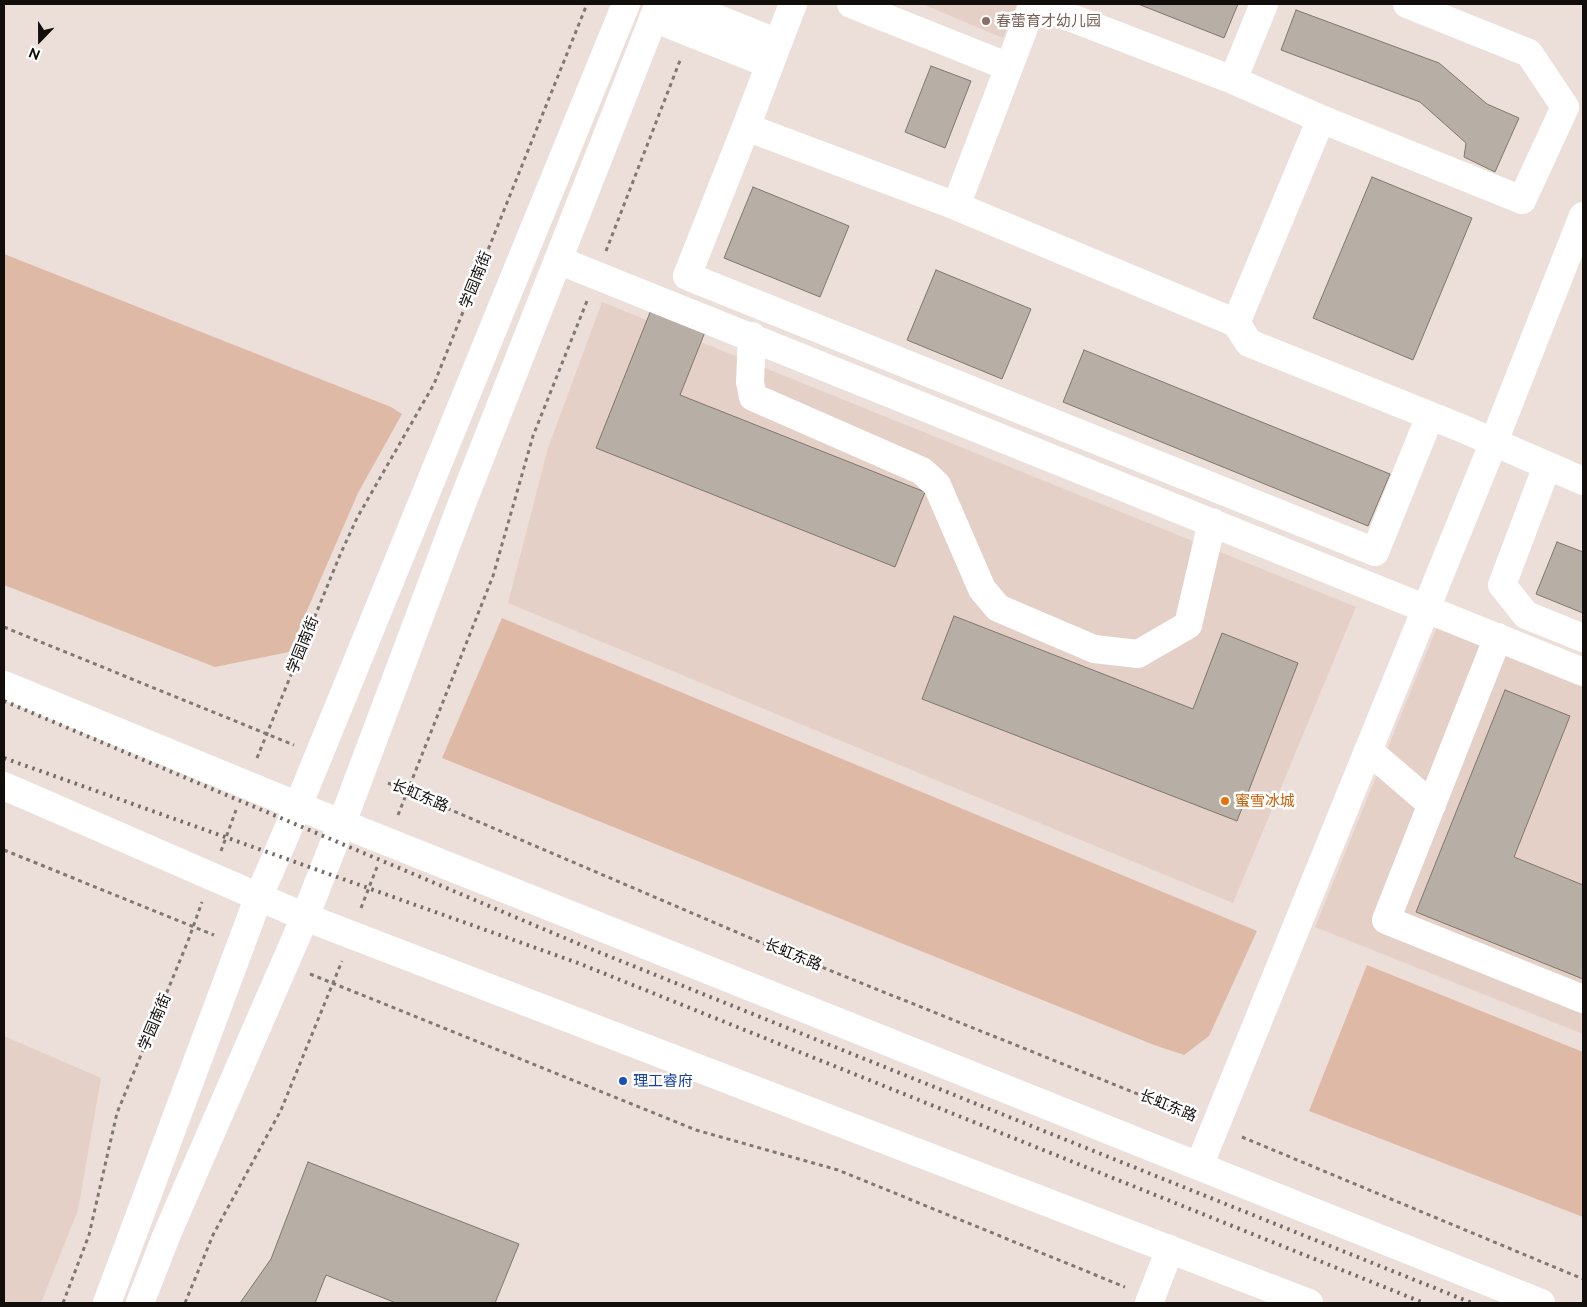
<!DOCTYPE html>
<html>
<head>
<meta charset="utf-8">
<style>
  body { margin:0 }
  #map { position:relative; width:1587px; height:1307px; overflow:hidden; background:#ecdfd9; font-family:Raleway,sans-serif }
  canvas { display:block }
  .frame { position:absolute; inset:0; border:5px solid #120e0c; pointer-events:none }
  .north { position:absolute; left:15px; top:15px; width:50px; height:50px; -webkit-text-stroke:4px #fff; paint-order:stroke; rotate:202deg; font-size:14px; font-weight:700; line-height:20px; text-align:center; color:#120e0c }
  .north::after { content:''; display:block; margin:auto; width:18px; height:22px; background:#120e0c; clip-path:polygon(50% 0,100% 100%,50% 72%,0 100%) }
</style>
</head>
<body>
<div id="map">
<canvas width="1587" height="1307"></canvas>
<div class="frame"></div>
<div class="north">N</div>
</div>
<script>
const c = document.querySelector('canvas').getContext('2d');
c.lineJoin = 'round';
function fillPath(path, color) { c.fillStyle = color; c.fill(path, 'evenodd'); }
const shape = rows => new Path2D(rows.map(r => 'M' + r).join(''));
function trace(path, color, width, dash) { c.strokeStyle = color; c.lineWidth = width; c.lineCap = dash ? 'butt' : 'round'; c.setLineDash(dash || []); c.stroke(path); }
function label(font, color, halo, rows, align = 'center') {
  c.font = font + ' Raleway,"Noto Sans SC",sans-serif'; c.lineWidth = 5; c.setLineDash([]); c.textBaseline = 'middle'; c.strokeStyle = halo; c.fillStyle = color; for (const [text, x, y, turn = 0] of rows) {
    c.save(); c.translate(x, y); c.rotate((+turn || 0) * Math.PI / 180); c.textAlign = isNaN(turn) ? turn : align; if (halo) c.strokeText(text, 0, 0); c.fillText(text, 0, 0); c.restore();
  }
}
const built = shape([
  [922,4,1017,4,1003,38],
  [602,302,1356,607,1233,903,508,603,548,448],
  [1445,607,1583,664,1583,1034,1315,927],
  [4,1036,101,1078,78,1210,41,1303,4,1303]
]);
const green = shape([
  [4,254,391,407,402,414,358,493,289,652,215,667,4,585],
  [502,618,1257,931,1209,1036,1184,1055,1154,1045,442,758],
  [1367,965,1583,1052,1583,1217,1309,1111]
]);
const building = shape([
  [1138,4,1238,4,1224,38,1138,4],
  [1296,10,1439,63,1487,104,1519,118,1495,172,1464,157,1466,143,1420,102,1281,50,1296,10],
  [931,66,971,81,945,148,905,132,931,66],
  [1372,177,1472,218,1413,360,1313,318,1372,177],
  [753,187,849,226,820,297,724,258,753,187],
  [936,270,1031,309,1002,379,907,340,936,270],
  [651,310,705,332,680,395,925,492,895,567,596,448,651,310],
  [1084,350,1390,474,1368,526,1063,402,1084,350],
  [1557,542,1583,552,1583,613,1536,594,1557,542],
  [954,616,1193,709,1222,633,1298,663,1237,821,922,699,954,616],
  [1505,690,1570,716,1514,857,1583,885,1583,979,1416,912,1505,690],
  [308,1162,519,1244,495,1303,396,1303,326,1275,315,1303,240,1303,271,1259,308,1162]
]);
const path = shape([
  [606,251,681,58],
  [4,627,294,745],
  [257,758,340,555,357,518,434,384,587,4],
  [388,783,769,946,1190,1115],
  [398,815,493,576,533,436,587,301],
  [4,850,214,935],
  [221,851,236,810],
  [361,908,377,867],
  [310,974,696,1130,838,1170,1125,1287],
  [1242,1137,1583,1279],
  [63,1303,89,1235,117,1113,188,941,202,902],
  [185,1303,213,1235,281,1110,342,961]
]);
const minor = shape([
  [681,4,778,43,793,4],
  [851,4,1009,67],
  [1033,4,956,206,1236,323,1249,343,1461,428,1583,481],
  [1035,4,1233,80,1264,4],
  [653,18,769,64],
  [778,43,746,127,956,206],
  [1233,80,1321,119],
  [746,127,687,276,1375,552,1430,416],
  [558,260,1583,672],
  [1236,323,1321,119,1522,200,1565,107,1529,53,1407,4],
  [752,336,750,382,753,397,922,471,937,485,982,589,998,608,1094,649,1138,654,1188,625,1212,522],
  [1547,466,1502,585,1526,615,1583,638],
  [1498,637,1386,920,1583,999],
  [1368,750,1432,805],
  [1199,1166,1493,444,1583,216],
  [107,1303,259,896,298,806,626,4],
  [140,1303,167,1234,305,917,342,823,461,506,659,4],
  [1149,1303,1170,1249]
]);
const major = shape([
  [4,685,298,806,1541,1303],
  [4,786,305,917,1309,1303]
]);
const rail = shape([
  [4,701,586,947,1472,1303],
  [4,758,578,963,1424,1303]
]);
const markers = [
  [986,21,5,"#8d6e63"],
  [1225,801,5,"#e8710a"],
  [623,1081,5,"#1a4fb4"]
];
const educationNames = [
  ["春蕾育才幼儿园",996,21]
];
const streetNames = [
  ["学园南街",476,280,-68],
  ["学园南街",303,645,-68],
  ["长虹东路",420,796,23],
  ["长虹东路",793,955,22],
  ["学园南街",155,1022,-67],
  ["长虹东路",1168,1106,22]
];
const foodNames = [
  ["蜜雪冰城",1235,801]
];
const transitNames = [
  ["理工睿府",633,1081]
];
fillPath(built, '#e4d0c6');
fillPath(green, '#deb9a6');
fillPath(building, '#b7afa5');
trace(building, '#7f776e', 1);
trace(path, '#807874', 3, [4, 4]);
trace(minor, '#fff', 28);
trace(major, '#fff', 28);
trace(rail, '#746c68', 4, [2.5, 5]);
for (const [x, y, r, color] of markers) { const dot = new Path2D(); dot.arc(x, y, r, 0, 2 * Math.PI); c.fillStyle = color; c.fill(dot); trace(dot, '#fff', 2); }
label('15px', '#785e54', '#fff', educationNames, 'left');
label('15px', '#120e0c', '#fff', streetNames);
label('15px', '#c56008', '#fff', foodNames, 'left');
label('15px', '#164399', '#fff', transitNames, 'left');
</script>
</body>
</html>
